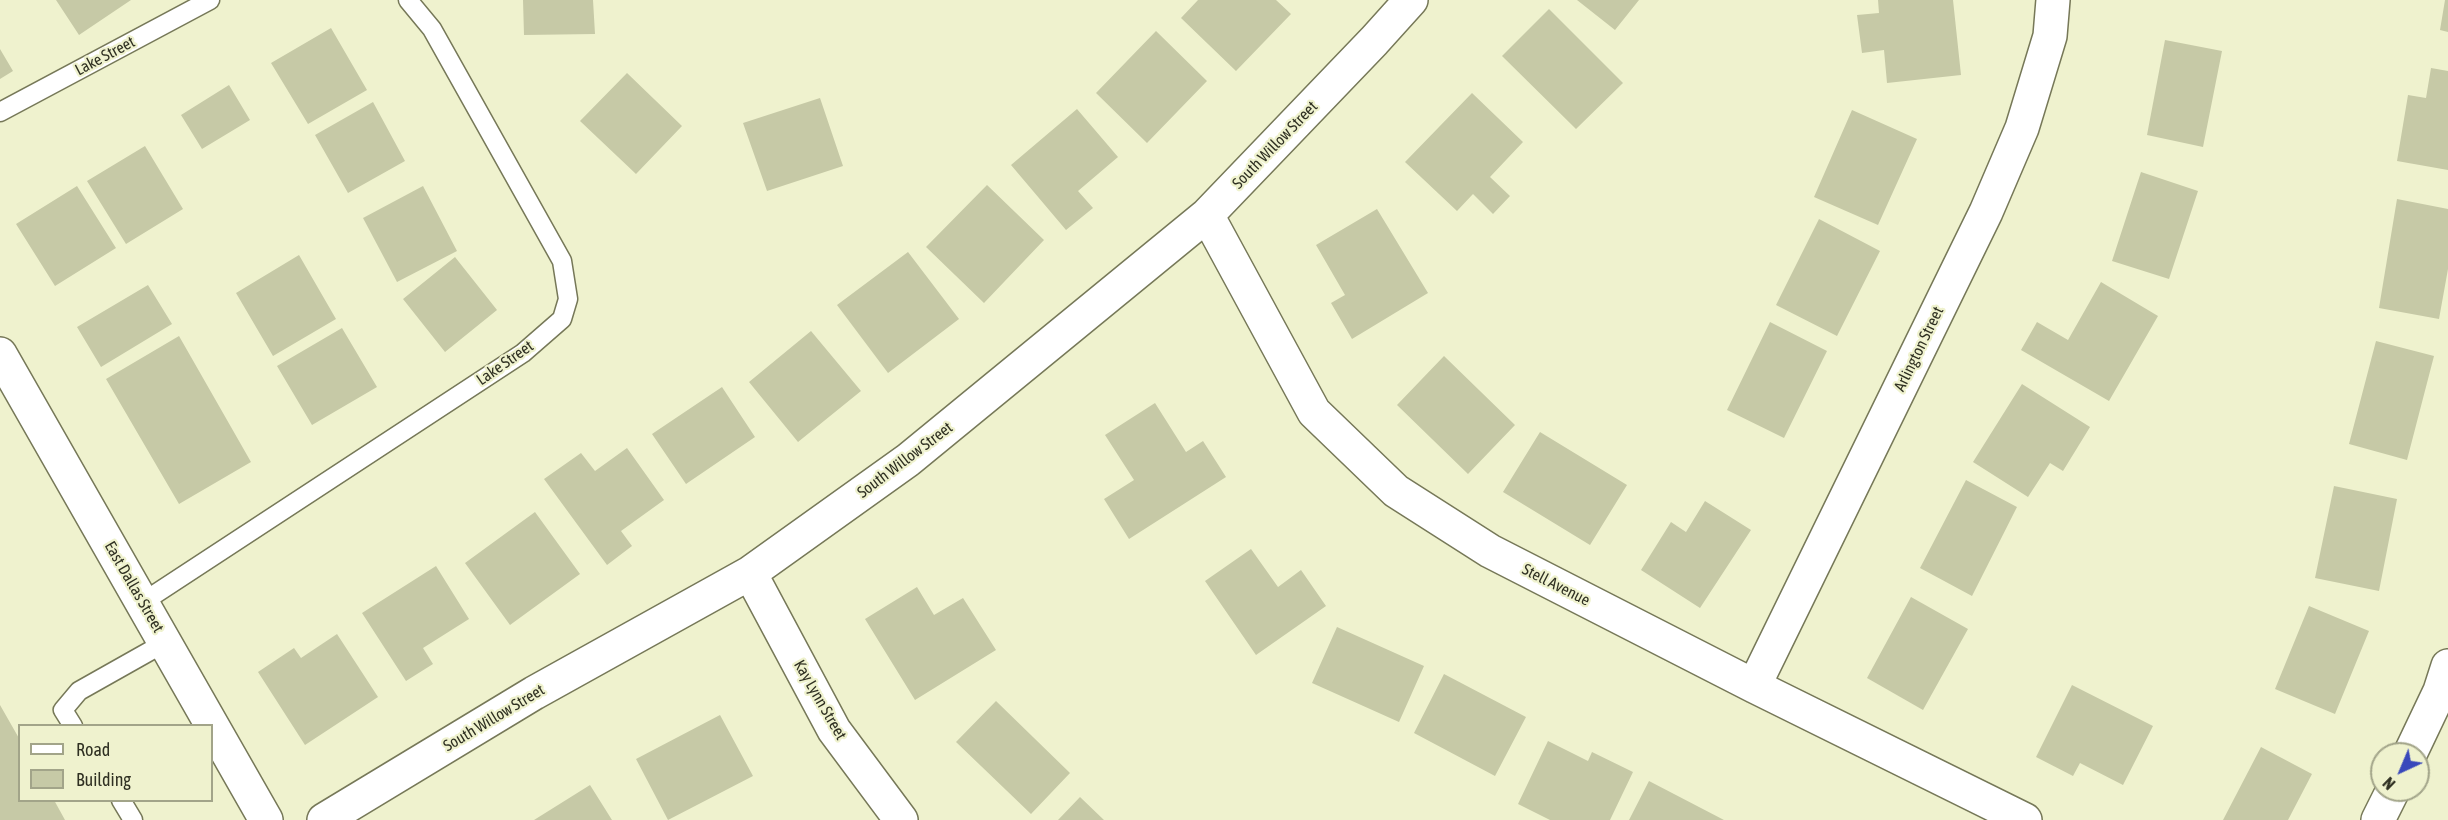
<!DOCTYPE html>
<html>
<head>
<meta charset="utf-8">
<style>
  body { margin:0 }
  #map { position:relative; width:2448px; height:820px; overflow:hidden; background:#eff2ce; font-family:"Asap Condensed",sans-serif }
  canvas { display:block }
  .legend { position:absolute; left:18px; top:724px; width:195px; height:78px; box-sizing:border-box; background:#eff2ce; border:2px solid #a2a489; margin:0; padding:8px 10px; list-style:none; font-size:18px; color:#2f3022 }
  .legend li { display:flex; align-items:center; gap:12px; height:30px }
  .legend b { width:30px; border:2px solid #a2a489 }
  .north { position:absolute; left:2370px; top:742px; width:60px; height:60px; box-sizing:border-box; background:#eff2ce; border:2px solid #a2a489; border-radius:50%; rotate:224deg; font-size:16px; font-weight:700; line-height:24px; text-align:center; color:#2f3022 }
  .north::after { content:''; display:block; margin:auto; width:21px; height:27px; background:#3948bb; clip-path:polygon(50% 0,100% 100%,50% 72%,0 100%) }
</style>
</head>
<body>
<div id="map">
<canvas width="2448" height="820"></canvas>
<ul class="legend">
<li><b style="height:8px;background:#fff"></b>Road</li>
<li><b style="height:16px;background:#c6c9a6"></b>Building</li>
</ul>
<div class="north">N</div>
</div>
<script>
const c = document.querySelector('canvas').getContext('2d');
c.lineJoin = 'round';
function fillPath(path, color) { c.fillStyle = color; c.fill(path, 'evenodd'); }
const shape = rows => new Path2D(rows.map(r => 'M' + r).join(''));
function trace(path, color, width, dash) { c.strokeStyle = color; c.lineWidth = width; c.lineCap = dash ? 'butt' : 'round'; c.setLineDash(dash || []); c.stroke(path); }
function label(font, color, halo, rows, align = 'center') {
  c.font = font + ' "Asap Condensed",sans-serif'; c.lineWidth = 4.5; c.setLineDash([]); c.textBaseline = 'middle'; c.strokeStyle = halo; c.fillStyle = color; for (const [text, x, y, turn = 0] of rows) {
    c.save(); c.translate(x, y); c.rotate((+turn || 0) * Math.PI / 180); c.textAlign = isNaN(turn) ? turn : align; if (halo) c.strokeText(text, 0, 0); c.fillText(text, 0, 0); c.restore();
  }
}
const building = shape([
  [56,0,131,0,79,35],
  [523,0,593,0,595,34,524,35],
  [1198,0,1276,0,1291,14,1236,71,1181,18],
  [1577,0,1639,0,1615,30],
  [1878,0,1953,0,1961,75,1887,83,1884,50,1862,53,1857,15,1879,13],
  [2445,0,2448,0,2448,32,2440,30],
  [1549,9,1623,83,1576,129,1502,56],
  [331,28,367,90,308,124,271,63],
  [1156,31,1207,81,1147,143,1096,93],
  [2165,40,2222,51,2203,147,2147,135],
  [0,49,13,71,0,79],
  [2431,68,2448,71,2448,170,2397,161,2408,95,2426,98],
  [627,73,682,126,636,174,580,121],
  [229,85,250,120,202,149,181,115],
  [1472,93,1523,142,1490,177,1510,196,1493,214,1473,194,1457,211,1405,162],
  [820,98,843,166,767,191,743,123],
  [373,102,405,161,348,193,315,135],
  [1077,109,1118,157,1078,191,1093,208,1066,230,1011,165],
  [1852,110,1917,139,1878,225,1814,197],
  [145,146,183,209,126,244,87,181],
  [2141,172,2198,191,2169,279,2112,261],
  [987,185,1044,240,984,303,926,247],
  [77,186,116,248,55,286,16,224],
  [423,186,457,251,397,282,363,218],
  [2397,199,2448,209,2448,269,2439,319,2379,308],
  [1377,209,1428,293,1352,339,1331,303,1345,295,1316,245],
  [1819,219,1880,251,1837,336,1776,305],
  [908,252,959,319,888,373,837,305],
  [299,255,336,319,273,356,236,293],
  [455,257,497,310,445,352,403,299],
  [2101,282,2158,316,2109,401,2021,350,2037,322,2068,340],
  [148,285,172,324,101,367,77,327],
  [1770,322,1827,351,1784,438,1727,410],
  [342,328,377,387,312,425,277,366],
  [811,331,861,391,798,442,749,382],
  [179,336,251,462,179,504,106,379],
  [2376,341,2434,356,2407,460,2349,444],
  [1444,356,1515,425,1468,474,1397,405],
  [2022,384,2090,427,2063,471,2050,463,2028,497,1973,462],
  [722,387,755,437,686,484,652,434],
  [1155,403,1186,452,1203,441,1226,477,1129,539,1104,499,1134,480,1105,435],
  [1540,432,1627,485,1590,545,1503,492],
  [627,448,664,500,621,531,632,546,607,565,544,479,581,453,595,471],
  [1966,480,2017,507,1972,596,1920,568],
  [2334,486,2397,499,2379,591,2315,578],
  [1705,501,1751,530,1700,608,1641,570,1671,522,1686,532],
  [535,512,580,574,510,625,465,563],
  [1251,549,1278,587,1301,570,1326,606,1256,655,1205,581],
  [436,566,469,619,423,648,433,664,406,681,362,613],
  [917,587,934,615,963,598,996,650,915,700,865,619],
  [1911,597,1968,629,1923,710,1867,678],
  [2309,606,2369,631,2335,714,2275,689],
  [1337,627,1424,666,1399,722,1312,683],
  [337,634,378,697,305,745,258,672,294,648,301,658],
  [1444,674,1526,717,1495,776,1414,733],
  [2072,685,2153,726,2123,785,2080,763,2073,776,2036,757],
  [996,701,1070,773,1031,814,956,742],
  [0,705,20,740,20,800,54,800,65,820,0,820],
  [720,715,753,776,668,820,636,759],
  [1548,741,1588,761,1592,752,1633,772,1610,820,1550,820,1518,804],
  [2261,747,2312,774,2288,820,2223,820],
  [1649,781,1724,820,1629,820],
  [590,785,612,820,534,820],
  [1080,797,1104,820,1058,820]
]);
const lane = shape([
  [0,112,210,0],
  [143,602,523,353,562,319,568,299,562,261,432,29,408,0],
  [73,726,63,710,79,691,166,642],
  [121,800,133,820]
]);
const street = shape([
  [1207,215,1314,412,1396,491,1490,551,1754,686,2025,820],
  [0,354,266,820],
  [750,573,834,730,901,820],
  [1754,686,1986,212,2022,128,2050,36,2053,0],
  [2410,754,2440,691,2448,666],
  [324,820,534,693,750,573,908,460,1207,215,1374,41,1411,0],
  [2378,820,2393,790]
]);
const streetNames = [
  ["Lake Street",105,56,-28],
  ["South Willow Street",1275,145,-46],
  ["Arlington Street",1919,349,-64],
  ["Lake Street",505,363,-35],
  ["South Willow Street",905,460,-37],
  ["Stell Avenue",1556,585,27],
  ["East Dallas Street",134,587,60],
  ["Kay Lynn Street",820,700,60],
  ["South Willow Street",494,718,-31]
];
fillPath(building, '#c6c9a6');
trace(lane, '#767858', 21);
trace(street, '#767858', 36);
trace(lane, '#fff', 18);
trace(street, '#fff', 33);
label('16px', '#2f3022', '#eff2ce', streetNames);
</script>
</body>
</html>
